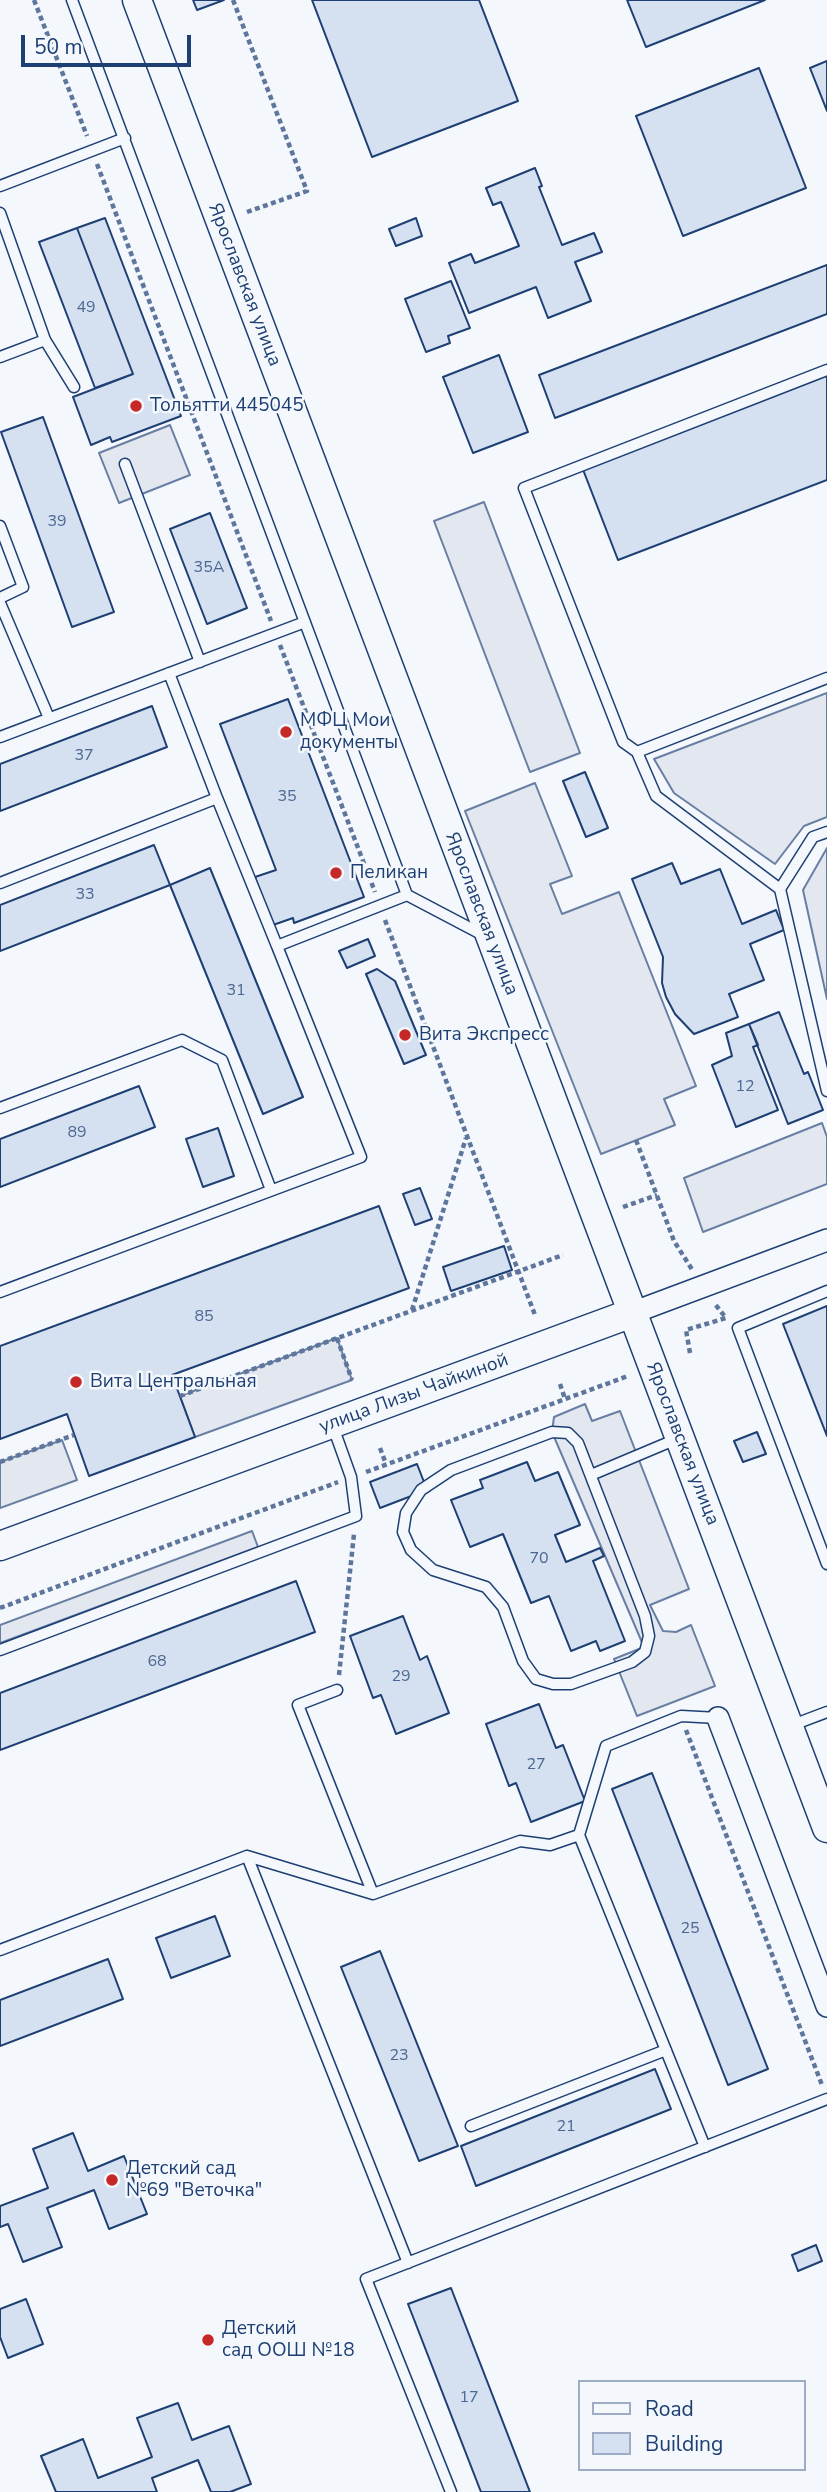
<!DOCTYPE html>
<html>
<head>
<meta charset="utf-8">
<style>
  body { margin:0 }
  #map { position:relative; width:827px; height:2492px; overflow:hidden; background:#f4f7fb; font-family:"Nunito Sans",sans-serif }
  canvas { display:block }
  .legend { position:absolute; left:578px; top:2380px; width:228px; height:91px; box-sizing:border-box; background:#f4f7fb; border:2px solid #9eadc5; margin:0; padding:9px 12px; list-style:none; font-size:21px; color:#1d3f73 }
  .legend li { display:flex; align-items:center; gap:14px; height:35px }
  .legend b { width:35px; border:2px solid #9eadc5 }
  .scale { position:absolute; left:21px; top:35px; width:170px; height:32px; box-sizing:border-box; border:4px solid #1d3f73; border-top:0; padding-left:9px; font-size:21px; line-height:24px; white-space:nowrap; color:#1d3f73; -webkit-text-stroke:5px #f4f7fb; paint-order:stroke }
</style>
</head>
<body>
<div id="map">
<canvas width="827" height="2492"></canvas>
<ul class="legend">
<li><b style="height:9px;background:#f4f7fb"></b>Road</li>
<li><b style="height:19px;background:#d5e0f0"></b>Building</li>
</ul>
<div class="scale">50 m</div>
</div>
<script>
const c = document.querySelector('canvas').getContext('2d');
c.lineJoin = 'round';
function fillPath(path, color) { c.fillStyle = color; c.fill(path, 'evenodd'); }
const shape = rows => new Path2D(rows.map(r => 'M' + r).join(''));
function trace(path, color, width, dash) { c.strokeStyle = color; c.lineWidth = width; c.lineCap = dash ? 'butt' : 'round'; c.setLineDash(dash || []); c.stroke(path); }
function label(font, color, halo, rows, align = 'center') {
  c.font = font + ' "Nunito Sans",sans-serif'; c.lineWidth = 5; c.setLineDash([]); c.textBaseline = 'middle'; c.strokeStyle = halo; c.fillStyle = color; for (const [text, x, y, turn = 0] of rows) {
    c.save(); c.translate(x, y); c.rotate((+turn || 0) * Math.PI / 180); c.textAlign = isNaN(turn) ? turn : align; if (halo) c.strokeText(text, 0, 0); c.fillText(text, 0, 0); c.restore();
  }
}
const parking = shape([
  [170,425,190,475,119,503,99,453,170,425],
  [484,502,580,753,530,772,434,521,484,502],
  [827,693,827,817,804,826,775,864,674,793,654,759,827,693],
  [535,783,572,876,550,884,562,914,619,892,696,1086,664,1099,675,1125,601,1154,465,811,535,783],
  [827,848,827,999,803,890,827,848],
  [822,1123,827,1137,827,1184,703,1232,684,1178,822,1123],
  [337,1338,352,1380,195,1437,180,1396,337,1338],
  [585,1404,592,1421,620,1411,689,1589,650,1605,663,1631,676,1632,691,1625,715,1686,637,1716,614,1659,644,1647,552,1432,554,1417,585,1404],
  [62,1440,77,1480,0,1508,0,1462,62,1440],
  [252,1531,258,1547,0,1643,0,1625,252,1531]
]);
const building = shape([
  [193,0,224,0,197,10,193,0],
  [312,0,479,0,518,101,372,157,312,0],
  [627,0,765,0,646,47,627,0],
  [827,61,827,111,810,68,827,61],
  [759,68,806,188,683,236,636,116,759,68],
  [535,168,542,186,539,187,562,245,594,233,602,252,575,262,591,301,548,318,536,287,469,313,449,263,471,254,475,263,519,246,501,202,493,205,486,188,535,168],
  [105,218,181,416,112,442,110,437,91,445,73,397,133,374,77,228,105,218],
  [416,218,422,236,396,246,389,229,416,218],
  [77,228,133,374,95,388,39,242,77,228],
  [827,265,827,314,555,418,539,375,827,265],
  [451,281,470,328,448,336,450,343,426,352,405,299,451,281],
  [499,355,528,432,473,453,443,377,499,355],
  [827,374,827,480,618,560,582,467,827,374],
  [43,417,114,612,72,627,1,432,43,417],
  [210,513,247,608,207,624,170,529,210,513],
  [288,699,364,897,294,923,293,918,273,925,255,877,276,870,220,724,288,699],
  [152,706,167,747,0,811,0,764,152,706],
  [585,772,608,828,586,837,563,781,585,772],
  [154,845,170,885,0,951,0,905,154,845],
  [672,863,681,884,720,869,742,924,776,910,784,930,750,944,764,980,729,994,738,1017,694,1034,675,1014,666,997,662,983,663,957,632,879,672,863],
  [210,868,303,1097,263,1114,170,885,210,868],
  [368,939,375,956,347,968,339,951,368,939],
  [377,969,395,981,426,1055,404,1064,366,974,377,969],
  [779,1012,804,1074,808,1072,823,1110,788,1124,749,1024,779,1012],
  [749,1024,758,1045,753,1047,778,1110,736,1127,712,1065,732,1056,726,1033,749,1024],
  [139,1086,155,1127,0,1187,0,1139,139,1086],
  [218,1128,234,1176,203,1187,186,1139,218,1128],
  [420,1188,432,1219,415,1225,403,1194,420,1188],
  [379,1206,409,1288,172,1375,195,1437,89,1476,67,1414,0,1439,0,1346,379,1206],
  [504,1246,512,1270,451,1291,443,1267,504,1246],
  [827,1306,827,1436,783,1324,827,1306],
  [757,1432,766,1454,743,1462,734,1441,757,1432],
  [527,1462,535,1481,558,1472,580,1525,555,1535,566,1562,600,1548,604,1556,593,1561,625,1641,600,1651,596,1641,571,1651,549,1596,531,1603,503,1534,470,1547,451,1500,483,1488,480,1480,527,1462],
  [417,1464,424,1482,414,1495,380,1508,370,1482,417,1464],
  [296,1581,315,1632,0,1750,0,1693,296,1581],
  [403,1616,420,1660,427,1656,449,1713,396,1734,381,1695,373,1698,350,1636,403,1616],
  [539,1704,556,1748,563,1745,585,1801,531,1822,516,1783,509,1786,486,1724,539,1704],
  [652,1773,768,2069,728,2085,612,1789,652,1773],
  [215,1916,230,1956,171,1978,156,1938,215,1916],
  [380,1951,458,2146,419,2161,341,1967,380,1951],
  [108,1959,123,1999,0,2046,0,2000,108,1959],
  [655,2069,671,2109,476,2186,461,2146,655,2069],
  [73,2133,88,2171,124,2156,147,2214,109,2229,94,2190,47,2208,62,2247,23,2262,8,2224,0,2227,0,2206,48,2188,33,2149,73,2133],
  [816,2245,822,2261,798,2271,792,2255,816,2245],
  [451,2288,530,2492,481,2492,408,2304,451,2288],
  [26,2299,43,2344,8,2358,0,2337,0,2309,26,2299],
  [178,2403,192,2440,229,2426,251,2484,230,2492,211,2492,198,2460,152,2478,157,2492,56,2492,41,2456,83,2439,98,2478,152,2457,137,2418,178,2403]
]);
const path = shape([
  [34,0,87,136],
  [233,0,307,191,247,212],
  [97,164,271,621],
  [280,645,375,892],
  [385,920,535,1315],
  [636,1140,674,1241,693,1271],
  [623,1207,657,1195],
  [412,1310,466,1138],
  [337,1338,352,1380],
  [690,1353,686,1330,726,1318,715,1304],
  [560,1384,565,1399],
  [180,1396,563,1255],
  [380,1448,386,1464],
  [0,1462,74,1435],
  [366,1472,628,1376],
  [0,1608,338,1482],
  [339,1675,354,1534],
  [686,1730,822,2085]
]);
const lane = shape([
  [72,0,407,895,485,936],
  [0,186,125,138],
  [0,213,45,340,0,357],
  [45,340,74,387],
  [125,464,200,662],
  [0,526,23,587,0,598],
  [0,603,49,718],
  [827,678,637,752,656,796,780,889,827,1091],
  [0,737,305,622],
  [637,752,623,742,524,488,827,370],
  [217,798,277,946],
  [0,883,217,798,169,673],
  [780,889,813,837,827,832],
  [0,1108,182,1040,222,1060,271,1190],
  [827,1291,738,1328,827,1564],
  [0,1292,361,1157,277,946,407,895],
  [552,1432,568,1433,578,1443,645,1616,649,1636,645,1652,632,1662,571,1684,553,1684,536,1679,523,1661,503,1607,486,1587,433,1570,411,1550,403,1532,406,1513,421,1490,451,1470,552,1432],
  [591,1475,679,1438],
  [0,1650,356,1516,351,1477,332,1424],
  [337,1690,298,1705,373,1894],
  [790,1726,827,1712],
  [579,1835,705,2147],
  [247,1856,408,2263],
  [0,1950,247,1856,373,1894,520,1841,550,1845,579,1835,606,1746,681,1716,718,1718],
  [471,2126,666,2050],
  [451,2492,366,2279,827,2099]
]);
const street = shape([
  [632,1313,827,1240],
  [718,1718,827,2006]
]);
const secondary = shape([
  [137,0,827,1828],
  [0,1546,632,1313]
]);
const markers = [
  [136,406,7,"#c62828"],
  [286,732,7,"#c62828"],
  [336,873,7,"#c62828"],
  [405,1035,7,"#c62828"],
  [76,1382,7,"#c62828"],
  [112,2180,7,"#c62828"],
  [208,2340,7,"#c62828"]
];
const numberNames = [
  ["49",86,308],
  ["39",57,522],
  ["35А",209,568],
  ["37",84,756],
  ["35",287,797],
  ["33",85,895],
  ["31",236,991],
  ["12",745,1087],
  ["89",77,1133],
  ["85",204,1317],
  ["70",539,1559],
  ["68",157,1662],
  ["29",401,1677],
  ["27",536,1765],
  ["25",690,1929],
  ["23",399,2056],
  ["21",566,2127],
  ["17",469,2398]
];
const streetNames = [
  ["Ярославская улица",244,285,69],
  ["Ярославская улица",481,914,69],
  ["улица Лизы Чайкиной",414,1394,-20],
  ["Ярославская улица",682,1444,69]
];
const poiNames = [
  ["Тольятти 445045",150,406],
  ["МФЦ Мои",300,721],
  ["документы",300,743],
  ["Пеликан",350,873],
  ["Вита Экспресс",419,1035],
  ["Вита Центральная",90,1382],
  ["Детский сад",126,2169],
  ["№69 \"Веточка\"",126,2191],
  ["Детский",222,2329],
  ["сад ООШ №18",222,2351]
];
fillPath(parking, '#e3e8f0');
trace(parking, '#687fa3', 2);
fillPath(building, '#d5e0f0');
trace(building, '#1d3f73', 2);
trace(lane, '#1d3f73', 13);
trace(street, '#1d3f73', 24);
trace(secondary, '#1d3f73', 31);
trace(path, '#5e769c', 4.5, [5, 3.5]);
trace(lane, '#f4f7fb', 10);
trace(street, '#f4f7fb', 21);
trace(secondary, '#f4f7fb', 28);
for (const [x, y, r, color] of markers) { const dot = new Path2D(); dot.arc(x, y, r, 0, 2 * Math.PI); c.fillStyle = color; c.fill(dot); trace(dot, '#f4f7fb', 2.5); }
label('16px', '#4b6792', null, numberNames);
label('19px', '#1d3f73', '#f4f7fb', streetNames);
label('19px', '#1d3f73', '#f4f7fb', poiNames, 'left');
</script>
</body>
</html>
